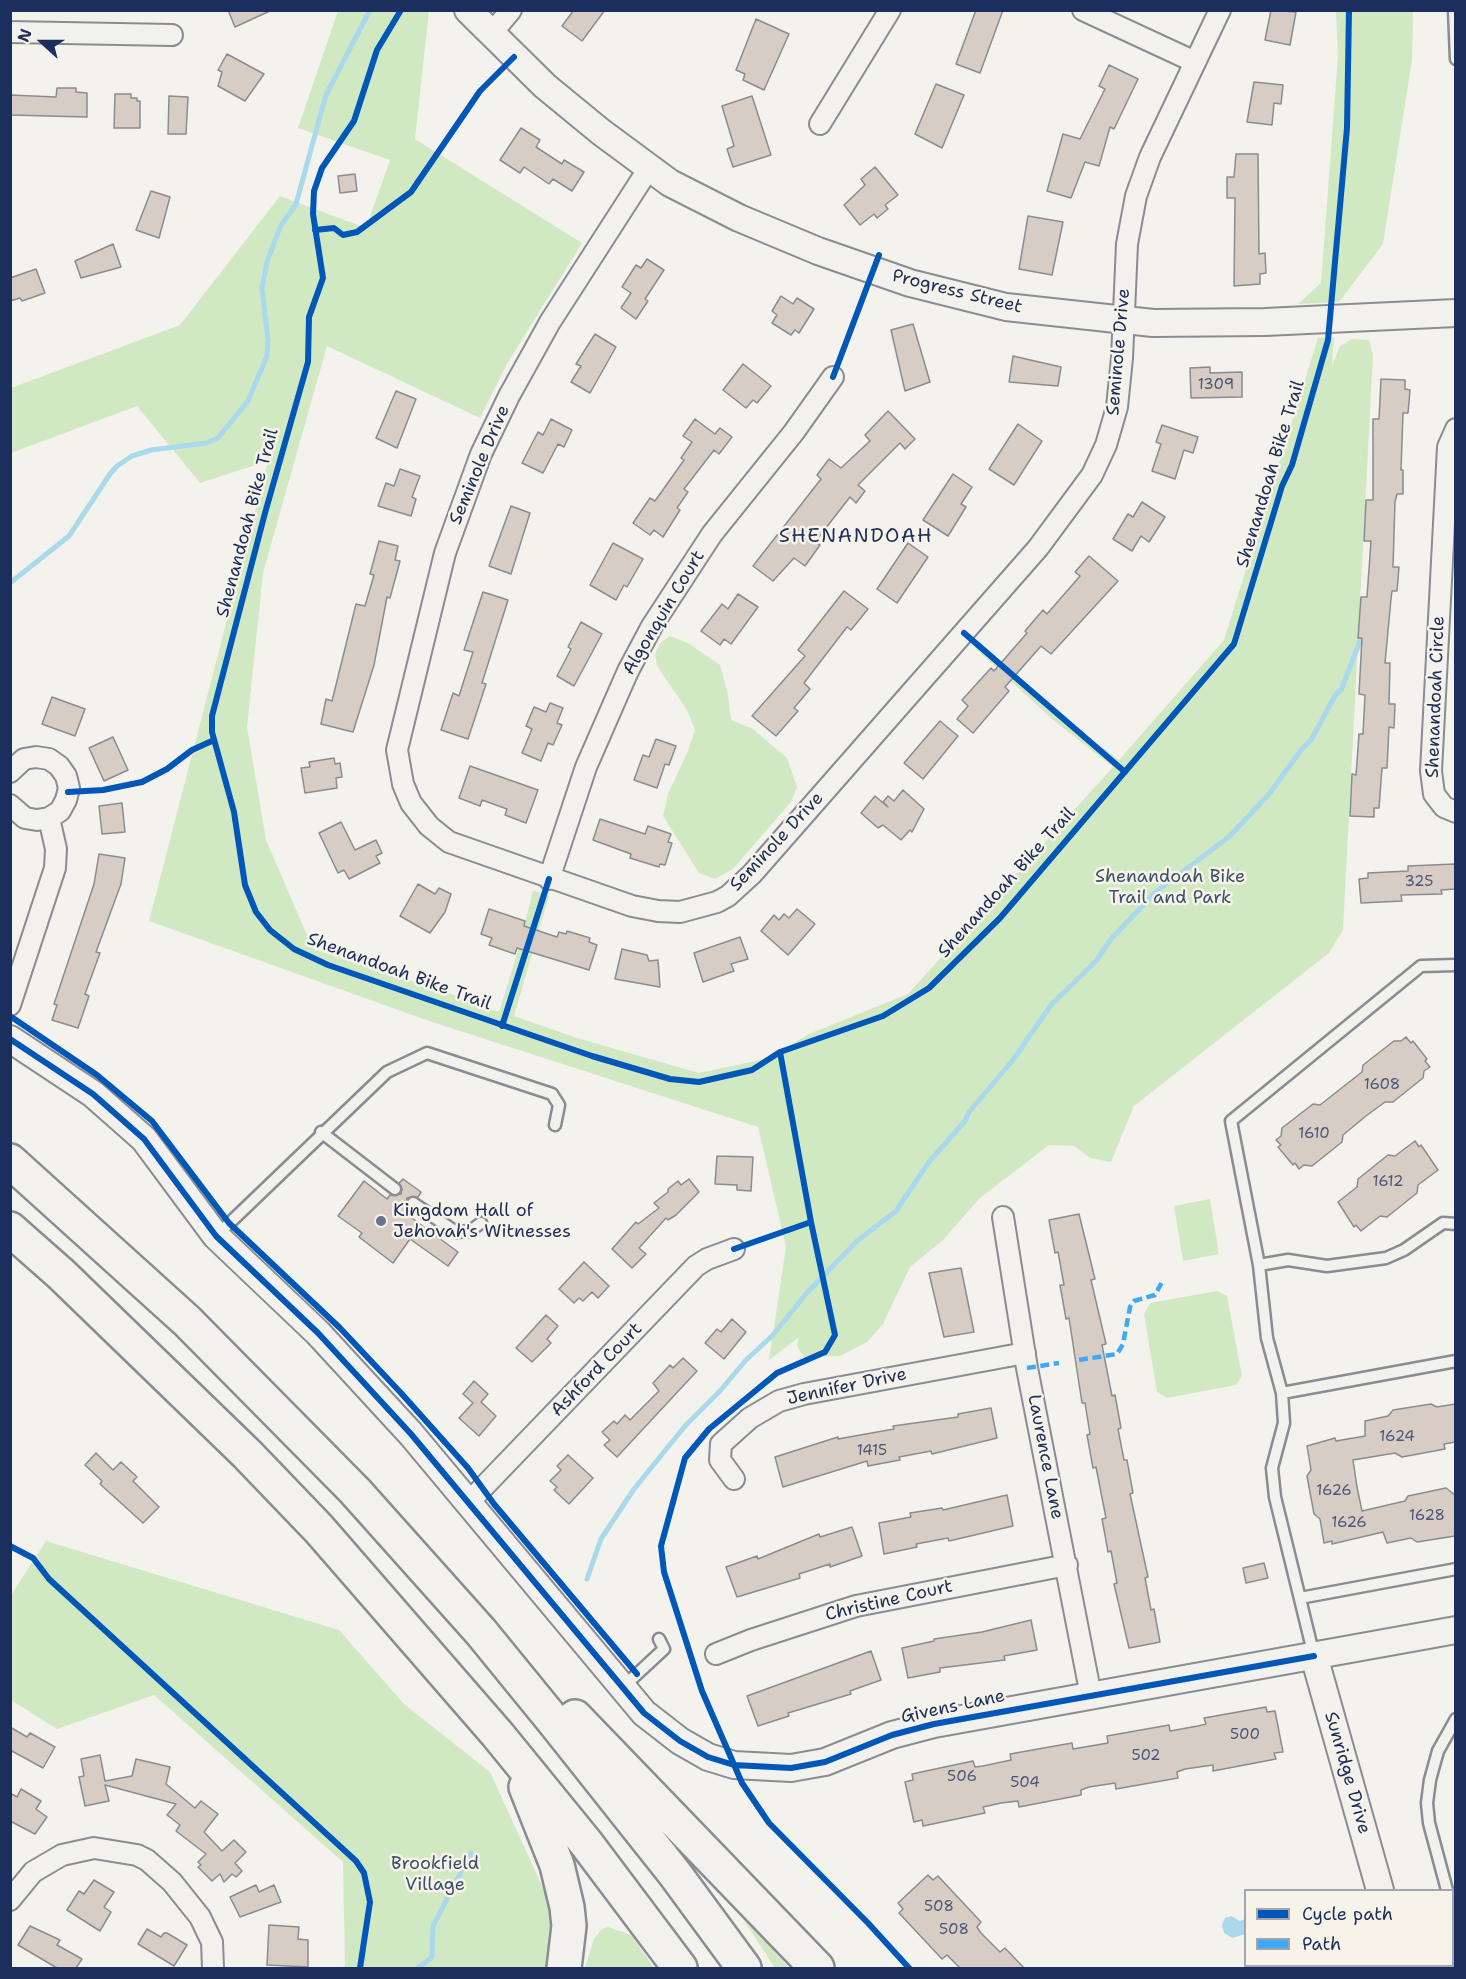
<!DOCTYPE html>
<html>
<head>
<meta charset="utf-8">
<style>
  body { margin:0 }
  #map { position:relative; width:1466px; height:1979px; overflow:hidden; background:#f4f2ec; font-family:"Shantell Sans",sans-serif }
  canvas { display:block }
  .frame { position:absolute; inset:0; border:12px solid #1b2f5e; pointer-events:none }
  .legend { position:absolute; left:1244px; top:1889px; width:210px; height:78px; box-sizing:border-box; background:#f7f3e8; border:2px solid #9fa5b1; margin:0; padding:8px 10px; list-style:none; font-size:18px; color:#1b2f5e }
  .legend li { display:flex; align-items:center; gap:12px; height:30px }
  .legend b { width:30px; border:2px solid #9fa5b1 }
  .north { position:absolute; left:12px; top:12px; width:60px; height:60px; -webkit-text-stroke:4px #f7f3e8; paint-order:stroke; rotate:291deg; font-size:16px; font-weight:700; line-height:24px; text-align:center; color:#1b2f5e }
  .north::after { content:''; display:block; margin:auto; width:21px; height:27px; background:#1b2f5e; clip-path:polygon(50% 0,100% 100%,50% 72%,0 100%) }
</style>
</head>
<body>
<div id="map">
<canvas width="1466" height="1979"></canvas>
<div class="frame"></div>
<ul class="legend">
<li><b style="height:8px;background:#0057b8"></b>Cycle path</li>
<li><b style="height:8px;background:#3fa9f5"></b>Path</li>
</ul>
<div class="north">N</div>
</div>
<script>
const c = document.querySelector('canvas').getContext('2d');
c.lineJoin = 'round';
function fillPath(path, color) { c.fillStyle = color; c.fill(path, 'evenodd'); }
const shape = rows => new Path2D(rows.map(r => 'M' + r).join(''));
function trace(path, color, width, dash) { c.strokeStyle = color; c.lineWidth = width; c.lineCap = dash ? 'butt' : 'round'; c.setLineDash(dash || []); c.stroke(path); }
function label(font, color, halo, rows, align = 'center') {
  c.font = font + ' "Shantell Sans",sans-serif'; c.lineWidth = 5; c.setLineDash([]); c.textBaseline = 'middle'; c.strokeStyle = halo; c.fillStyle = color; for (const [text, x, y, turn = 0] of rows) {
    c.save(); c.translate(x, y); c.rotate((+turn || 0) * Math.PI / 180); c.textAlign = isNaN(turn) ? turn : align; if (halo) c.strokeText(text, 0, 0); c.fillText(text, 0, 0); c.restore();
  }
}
const green = shape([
  [338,11,429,11,415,139,582,243,507,364,480,418,327,346,263,573,247,727,266,840,313,949,443,991,499,1012,521,941,533,890,549,896,514,1016,577,1038,699,1073,769,1058,809,1034,908,994,1113,767,1052,719,973,646,978,640,1057,713,1119,760,1224,640,1318,338,1334,337,1332,366,1340,346,1352,339,1369,340,1373,355,1343,930,1329,953,1134,1106,1111,1162,1090,1158,1074,1146,1049,1145,980,1198,943,1240,910,1267,883,1324,867,1342,840,1356,804,1357,797,1346,798,1338,769,1360,786,1247,758,1127,429,1021,149,921,268,461,200,483,137,406,11,453,11,388,180,325,280,196,366,228,390,160,298,128],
  [1336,11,1413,11,1412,60,1383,244,1339,302,1298,304,1321,283,1338,56],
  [670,636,688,643,720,665,728,694,731,720,753,729,787,758,797,787,791,802,733,869,715,879,699,873,663,816,668,794,687,753,695,730,687,710,657,666,655,654,660,643],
  [1210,1199,1219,1254,1183,1261,1174,1206],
  [1217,1291,1227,1296,1242,1376,1236,1385,1167,1398,1157,1392,1144,1314,1150,1303],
  [46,1541,339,1630,404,1704,490,1772,553,1910,545,1968,345,1968,343,1862,154,1695,57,1729,11,1700,10,1597],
  [732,1902,789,1968,775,1968],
  [608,1927,631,1935,654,1968,585,1968,594,1939,602,1929]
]);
const water = shape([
  [1231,1916,1240,1921,1245,1919,1245,1934,1232,1938,1224,1933,1222,1925,1225,1918]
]);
const stream = shape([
  [10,583,69,536,110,474,117,466,132,456,151,450,206,443,218,438,248,401,267,356,268,340,262,288,267,262,280,227,296,204,326,95,370,10],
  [587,1579,601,1539,634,1489,685,1426,720,1391,746,1360,772,1336,806,1294,857,1241,896,1211,929,1162,965,1121,969,1112,1013,1060,1051,1005,1096,961,1111,939,1156,892,1230,836,1270,793,1301,750,1311,740,1336,694,1341,690,1364,631],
  [418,1968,432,1957,433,1926,471,1853]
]);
const building = shape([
  [228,10,272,10,235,27,228,10],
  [574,10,605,10,582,41,562,26,574,10],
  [976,10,1003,10,980,73,956,64,976,10],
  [1271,10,1296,12,1290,45,1265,40,1271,10],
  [756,19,789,34,764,90,743,80,745,74,736,70,756,19],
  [227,54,264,74,245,101,218,86,222,72,218,70,227,54],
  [1109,65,1138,79,1114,129,1110,127,1099,166,1085,162,1071,198,1047,191,1063,134,1080,139,1105,89,1099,86,1109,65],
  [1254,82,1283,85,1281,104,1274,103,1272,125,1247,122,1254,82],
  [936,84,964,95,942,148,915,134,936,84],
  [57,88,76,88,76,92,87,93,87,117,10,115,10,95,56,97,57,88],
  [115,94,131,94,131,98,137,98,137,101,140,101,140,128,114,128,115,94],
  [169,96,188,97,186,134,168,134,169,96],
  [752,96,771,155,733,167,727,149,734,146,722,106,752,96],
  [521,128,540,140,536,147,562,164,564,160,584,172,572,191,553,179,549,184,524,167,520,173,500,160,521,128],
  [1236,154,1258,154,1259,254,1265,253,1266,273,1260,274,1260,284,1234,286,1235,198,1227,198,1227,177,1234,177,1236,154],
  [875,167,898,195,885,205,888,209,877,218,874,214,860,225,844,205,865,185,861,179,875,167],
  [355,174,357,191,340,193,338,176,355,174],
  [151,191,170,197,159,238,136,230,151,191],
  [1028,216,1063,222,1052,275,1019,269,1028,216],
  [113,244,121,267,81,278,75,261,113,244],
  [647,259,664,270,645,299,648,301,636,319,621,308,631,293,622,287,636,265,641,268,647,259],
  [36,269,45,293,22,301,20,298,10,301,10,278,36,269],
  [781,296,793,304,797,298,814,309,799,333,795,330,791,335,772,323,777,315,772,311,781,296],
  [913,324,930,382,905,391,891,330,913,324],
  [595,334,616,347,590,393,571,382,581,366,576,364,595,334],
  [1013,356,1061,367,1058,386,1009,382,1013,356],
  [743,364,771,386,757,403,753,400,746,408,723,390,743,364],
  [1210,367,1210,373,1242,372,1242,397,1191,398,1190,368,1210,367],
  [1381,379,1405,380,1405,389,1410,390,1408,413,1403,413,1401,470,1403,470,1403,494,1397,494,1395,502,1393,567,1399,567,1397,591,1392,591,1391,599,1385,663,1390,663,1389,704,1395,704,1394,728,1389,727,1387,768,1382,768,1379,808,1374,808,1374,817,1350,816,1352,774,1356,775,1359,734,1363,734,1365,695,1359,694,1362,638,1358,638,1361,597,1367,597,1371,541,1364,541,1366,500,1373,500,1373,419,1379,419,1381,379],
  [396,391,416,399,397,448,376,438,396,391],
  [888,411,915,439,905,449,900,443,858,485,865,491,856,503,850,497,815,542,820,545,805,566,794,558,773,581,753,566,821,479,817,475,829,459,841,468,870,441,865,435,888,411],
  [551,419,572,430,564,447,558,444,543,473,522,463,538,432,543,435,551,419],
  [695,419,715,434,720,428,732,437,719,454,714,450,684,489,688,492,677,508,680,510,663,537,654,530,650,535,633,523,650,498,655,501,684,460,681,458,692,442,683,436,695,419],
  [1018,424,1042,441,1014,485,989,469,1018,424],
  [1162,425,1198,437,1193,453,1184,450,1175,479,1152,471,1161,444,1156,442,1162,425],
  [400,469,420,476,412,497,416,499,411,516,378,506,386,483,394,486,400,469],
  [953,474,972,487,961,504,966,507,948,536,923,520,953,474],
  [1142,502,1165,517,1149,542,1141,536,1132,551,1113,539,1128,514,1133,517,1142,502],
  [511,506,530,513,511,574,489,566,511,506],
  [379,541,398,546,395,560,400,561,390,598,387,597,374,665,353,732,321,724,326,699,332,701,356,604,365,606,374,575,370,574,379,541],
  [613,543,643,559,627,587,624,585,616,600,590,585,613,543],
  [908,543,928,557,897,603,877,589,908,543],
  [1089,556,1118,581,1051,654,1041,646,1005,687,1009,691,973,733,957,719,968,706,962,700,991,668,994,671,1027,633,1025,631,1043,610,1047,614,1080,576,1075,572,1089,556],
  [844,591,868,609,851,630,847,627,804,683,810,689,794,708,798,711,776,736,752,716,805,656,798,650,844,591],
  [483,592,508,600,482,683,486,684,468,739,441,730,453,693,459,696,473,652,464,650,483,592],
  [738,594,758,607,731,644,724,639,720,645,701,631,722,604,728,609,738,594],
  [581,622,602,634,574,686,557,676,571,649,568,647,581,622],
  [52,697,85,709,75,736,42,724,52,697],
  [550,703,563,708,557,723,562,725,553,745,548,743,541,761,522,753,532,729,526,726,534,707,546,712,550,703],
  [940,721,958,736,923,779,904,763,940,721],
  [113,737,128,770,104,781,89,748,113,737],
  [656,739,676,746,669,765,665,764,657,788,634,780,643,755,649,757,656,739],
  [334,758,335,764,340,763,342,777,336,778,337,788,305,793,301,768,310,767,309,762,334,758],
  [470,766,538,790,526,823,505,815,507,809,482,800,480,806,459,798,470,766],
  [903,790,924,809,912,832,910,830,901,840,883,825,878,828,861,813,875,796,888,807,883,802,888,796,894,801,903,790],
  [122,803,125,832,102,834,99,806,122,803],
  [600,819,645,834,648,826,671,834,668,842,672,843,665,865,660,864,659,867,630,858,631,854,593,840,600,819],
  [341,822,355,850,376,840,382,853,376,856,380,863,349,879,344,870,338,873,319,833,341,822],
  [99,854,125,858,121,884,96,952,100,953,85,994,89,996,78,1028,52,1020,57,1005,54,1004,94,884,99,854],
  [1455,864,1455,889,1441,890,1442,894,1401,895,1402,901,1361,903,1359,879,1368,878,1368,873,1408,871,1408,866,1455,864],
  [418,884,435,894,439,888,451,894,445,912,430,933,400,916,418,884],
  [489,909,525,921,524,926,557,937,559,932,566,934,567,931,590,938,589,942,597,945,589,970,517,948,515,954,489,945,492,938,481,934,489,909],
  [797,909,815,924,788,955,761,931,774,915,779,920,784,914,789,918,797,909],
  [740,937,748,959,731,964,734,971,703,982,694,953,740,937],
  [622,949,647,955,649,961,658,960,660,987,615,979,622,949],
  [1406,1037,1411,1043,1413,1041,1427,1059,1425,1061,1430,1067,1424,1071,1423,1078,1393,1102,1385,1102,1366,1116,1343,1135,1342,1142,1312,1166,1304,1165,1299,1169,1295,1163,1293,1165,1278,1147,1281,1145,1276,1140,1281,1136,1282,1128,1313,1104,1320,1105,1339,1090,1362,1072,1363,1065,1394,1041,1401,1041,1406,1037],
  [1415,1141,1419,1147,1421,1145,1438,1170,1418,1185,1417,1193,1387,1217,1380,1216,1361,1231,1356,1225,1354,1227,1338,1202,1357,1187,1358,1179,1388,1155,1395,1156,1415,1141],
  [717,1156,753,1157,751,1191,737,1190,737,1185,715,1184,717,1156],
  [403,1179,421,1192,418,1197,407,1198,406,1203,408,1209,405,1213,458,1252,448,1266,410,1239,393,1263,359,1237,362,1233,338,1216,364,1181,387,1199,390,1195,401,1194,402,1189,399,1183,403,1179],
  [689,1179,699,1192,676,1215,668,1220,666,1218,639,1248,646,1254,632,1268,612,1249,636,1222,638,1224,659,1208,654,1203,668,1192,668,1189,678,1181,681,1185,689,1179],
  [1079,1214,1095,1279,1091,1280,1106,1344,1102,1345,1112,1396,1115,1395,1121,1428,1118,1429,1124,1460,1127,1460,1133,1493,1130,1494,1148,1577,1145,1578,1151,1610,1154,1609,1160,1642,1129,1648,1114,1584,1117,1583,1111,1551,1108,1552,1105,1535,1102,1519,1106,1518,1096,1467,1093,1468,1087,1435,1090,1434,1085,1403,1082,1403,1069,1318,1066,1319,1060,1285,1064,1285,1058,1252,1055,1253,1049,1220,1079,1214],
  [584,1262,609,1286,598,1298,592,1292,583,1301,579,1298,574,1303,559,1289,584,1262],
  [961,1268,974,1332,944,1337,929,1273,961,1268],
  [546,1315,558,1326,547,1339,551,1343,532,1362,516,1348,546,1315],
  [732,1319,746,1332,724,1359,705,1343,717,1329,721,1332,732,1319],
  [683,1358,697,1371,617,1457,604,1445,610,1440,602,1432,614,1421,617,1424,625,1415,630,1420,659,1391,653,1383,670,1365,673,1368,683,1358],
  [474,1381,488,1394,481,1402,496,1416,479,1436,459,1418,473,1403,463,1394,474,1381],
  [1431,1404,1437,1407,1455,1404,1455,1442,1444,1444,1445,1449,1402,1457,1395,1453,1353,1460,1357,1487,1362,1511,1405,1501,1408,1496,1446,1488,1455,1495,1455,1536,1417,1542,1411,1538,1387,1543,1383,1532,1332,1544,1332,1541,1324,1543,1320,1519,1314,1514,1307,1476,1311,1470,1307,1446,1335,1438,1336,1441,1365,1436,1365,1421,1388,1416,1393,1410,1431,1404],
  [991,1408,997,1438,932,1454,931,1451,899,1457,900,1460,868,1466,867,1461,783,1487,775,1457,838,1437,838,1439,894,1429,893,1426,958,1417,958,1414,991,1408],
  [96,1453,113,1470,121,1462,137,1477,133,1481,159,1507,143,1523,100,1484,102,1481,85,1465,96,1453],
  [568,1455,593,1478,569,1504,554,1490,557,1487,550,1481,561,1470,557,1466,568,1455],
  [1007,1495,1013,1526,949,1541,948,1538,916,1544,917,1547,884,1554,879,1523,911,1517,910,1513,942,1508,943,1510,1007,1495],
  [852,1527,862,1556,830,1567,830,1564,799,1574,800,1578,737,1597,726,1567,757,1556,758,1559,819,1534,820,1537,852,1527],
  [1264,1563,1268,1578,1246,1583,1243,1568,1264,1563],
  [1031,1620,1037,1650,1004,1656,1005,1660,940,1668,940,1672,908,1678,902,1648,934,1641,934,1639,982,1632,1031,1620],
  [871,1651,881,1680,850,1691,851,1694,788,1713,789,1716,758,1726,747,1696,871,1651],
  [1266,1707,1267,1712,1275,1711,1283,1752,1274,1753,1276,1759,1213,1771,1213,1765,1185,1769,1177,1772,1178,1778,1116,1789,1115,1783,1089,1787,1081,1790,1081,1795,1019,1807,1018,1801,1001,1803,983,1807,985,1813,923,1826,922,1820,914,1822,905,1782,913,1780,912,1774,973,1761,975,1767,983,1766,1011,1760,1010,1754,1072,1743,1073,1749,1108,1743,1107,1736,1169,1725,1170,1731,1198,1726,1206,1724,1204,1718,1266,1707],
  [10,1727,27,1737,30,1733,55,1747,43,1768,10,1750,10,1727],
  [100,1755,105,1781,132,1776,136,1759,170,1767,166,1784,195,1808,201,1801,218,1814,204,1832,222,1851,234,1840,246,1852,235,1863,242,1871,236,1877,232,1874,224,1882,220,1874,212,1881,198,1867,201,1865,198,1862,206,1854,176,1831,180,1825,167,1815,176,1804,105,1785,109,1801,85,1806,79,1777,84,1776,81,1759,100,1755],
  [21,1789,41,1801,36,1809,47,1817,35,1834,10,1821,10,1793,17,1797,21,1789],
  [928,1875,933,1880,938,1876,981,1922,977,1927,981,1933,1000,1952,1005,1948,1024,1968,960,1968,947,1955,942,1959,899,1913,903,1909,898,1903,928,1875],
  [94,1880,114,1892,104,1907,111,1912,100,1931,67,1910,79,1891,84,1894,94,1880],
  [256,1885,259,1892,274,1885,281,1902,240,1917,230,1897,256,1885],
  [269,1925,299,1927,298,1939,308,1940,308,1967,267,1965,269,1925],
  [30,1926,60,1940,57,1945,82,1959,76,1968,57,1968,18,1945,30,1926],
  [147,1929,161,1937,164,1933,167,1933,187,1945,174,1966,138,1944,147,1929]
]);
const service = shape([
  [1454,10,1456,59],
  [321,1132,395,1189],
  [413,1203,456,1232,470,1231,481,1223],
  [216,1236,387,1072,427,1053,552,1094,559,1105,555,1125],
  [1259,1265,1288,1260,1327,1266,1386,1258,1404,1250,1443,1223,1456,1224],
  [1282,1393,1456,1361],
  [1300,1598,1456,1569],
  [1314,1656,1275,1497,1272,1468,1284,1423,1282,1393,1267,1338,1259,1265,1231,1121,1421,966,1456,965],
  [622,1688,664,1649,659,1639],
  [1447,1890,1429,1823,1427,1803,1430,1780,1438,1751,1456,1719],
  [1452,1909,1456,1920]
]);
const minor = shape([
  [1083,10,1195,62],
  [10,32,172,35],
  [491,34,511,10],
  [820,124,890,10],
  [649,168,550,322,509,396,481,454,445,553,397,750,403,784,411,803,429,826,449,842,632,906,658,911,680,912,717,902,728,896,752,874,1038,548,1092,475,1106,445,1117,407,1122,358,1127,244,1136,196,1150,157,1220,10],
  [1456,429,1448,447,1431,771,1434,794,1444,807,1456,812],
  [10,772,24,759,36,757,49,759,59,766,66,776,69,788,66,800,60,811,49,818,37,820,25,818,10,805],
  [549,879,586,767,628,671,652,626,712,534,794,432,833,377],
  [10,1005,55,868,56,849,49,818],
  [1003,1217,1027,1368,1091,1696],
  [734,1479,720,1460,721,1444,750,1418,779,1401,804,1394,1025,1353],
  [469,1502,696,1266,707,1259,734,1249],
  [716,1654,751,1640,856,1606,1067,1565],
  [10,1900,33,1872,62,1855,94,1848,137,1855,147,1860,172,1882,200,1917,212,1942,213,1968]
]);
const tertiary = shape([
  [468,10,545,86,601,132,670,183,739,218,818,251,910,283,1006,307,1153,323,1265,322,1456,313],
  [10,1039,93,1094,144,1139,216,1236,318,1333,411,1434,644,1713,680,1741,708,1757,734,1765,791,1768,825,1762,892,1735,934,1724,1456,1630],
  [1314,1656,1380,1890],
  [1400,1966,1401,1968]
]);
const motorway = shape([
  [10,1161,187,1321,355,1491,481,1632,556,1724,675,1874,744,1968],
  [10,1229,61,1274,247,1454,319,1529,498,1735,586,1843,680,1968],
  [575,1717,817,1968],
  [526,1787,557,1865,567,1907,569,1926,564,1968]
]);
const quiet = shape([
  [1079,1360,1117,1354,1123,1344,1130,1307,1134,1301,1155,1295,1163,1280],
  [1027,1368,1059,1363]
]);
const cycleway = shape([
  [401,10,377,50,354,121,322,168,314,191,313,214,323,278,309,317,308,362,265,513,212,716,212,732,234,812,245,885,256,912,270,930,294,949,328,965,592,1056,670,1079,699,1082,752,1070,780,1052,883,1016,929,988,1000,918,1234,644,1282,486,1292,465,1328,340,1347,128,1349,10],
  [315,230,334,228,343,235,357,232,411,192,480,91,514,57],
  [833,377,879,255],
  [964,633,1125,772],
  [68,792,103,790,142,782,167,769,192,750,214,740],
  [10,1016,97,1075,152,1121,229,1223,340,1328,401,1393,468,1468,494,1504,637,1674],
  [502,1026,549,879],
  [10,1039,93,1094,144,1139,216,1236,318,1333,411,1434,644,1713,680,1741,708,1757,734,1765,791,1768,825,1762,892,1735,934,1724,1314,1656],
  [780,1052,811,1222,835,1335,825,1352,777,1373,709,1429,685,1458,661,1546,664,1572,702,1691,742,1783,769,1823,868,1923,909,1968],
  [734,1249,811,1222],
  [10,1546,33,1558,49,1579,356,1861,364,1873,370,1902,360,1968]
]);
const markers = [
  [381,1221,6,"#677390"]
];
const numberNames = [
  ["1309",1216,385],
  ["325",1419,882],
  ["1608",1382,1085],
  ["1610",1314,1134],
  ["1612",1388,1182],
  ["1624",1397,1437],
  ["1415",872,1451],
  ["1626",1334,1491],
  ["1628",1427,1516],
  ["1626",1349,1523],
  ["500",1245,1735],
  ["502",1146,1756],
  ["506",962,1777],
  ["504",1025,1783],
  ["508",939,1907],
  ["508",954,1930]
];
const streetNames = [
  ["Progress Street",957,292,14],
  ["Seminole Drive",1119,352,-85],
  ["Seminole Drive",480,465,-67],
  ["Shenandoah Bike Trail",1271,474,-73],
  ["Shenandoah Bike Trail",248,523,-75],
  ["Algonquin Court",664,613,-59],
  ["Shenandoah Circle",1436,697,-88],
  ["Seminole Drive",777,842,-47],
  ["Shenandoah Bike Trail",1007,883,-48],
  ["Shenandoah Bike Trail",399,972,20],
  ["Ashford Court",597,1370,-46],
  ["Jennifer Drive",847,1387,-12],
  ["Laurence Lane",1045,1457,79],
  ["Christine Court",889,1601,-13],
  ["Givens Lane",953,1707,-12],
  ["Sunridge Drive",1347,1773,74]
];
const parkNames = [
  ["Shenandoah Bike",1170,877],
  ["Trail and Park",1170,898],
  ["Brookfield",435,1864],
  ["Village",435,1885]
];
const poiNames = [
  ["Kingdom Hall of",393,1211],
  ["Jehovah's Witnesses",393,1232]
];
const neighbourhoodNames = [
  ["SHENANDOAH",856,537]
];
fillPath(green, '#d1e9c3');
fillPath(water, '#a9d9eb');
trace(stream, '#a9d9eb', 5);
fillPath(building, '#d7cdc4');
trace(building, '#898c92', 1.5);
trace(service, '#898c92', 15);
trace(minor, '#898c92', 24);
trace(tertiary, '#898c92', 30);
trace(motorway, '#898c92', 38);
trace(service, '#f2f1ed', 10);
trace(minor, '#f2f1ed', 20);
trace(tertiary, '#f2f1ed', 26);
trace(motorway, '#f2f1ed', 33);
trace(quiet, '#3fa9f5', 4.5, [9, 4.5]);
trace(cycleway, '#0057b8', 6);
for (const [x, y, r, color] of markers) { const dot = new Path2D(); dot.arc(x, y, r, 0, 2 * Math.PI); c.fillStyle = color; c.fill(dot); trace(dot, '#f7f3e8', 2); }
label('15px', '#4a5678', null, numberNames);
label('18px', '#1b2f5e', '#f7f3e8', streetNames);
label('18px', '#3a536b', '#f7f3e8', parkNames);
label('18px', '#1b2f5e', '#f7f3e8', poiNames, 'left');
c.letterSpacing = '1.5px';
label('20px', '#1b2f5e', '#f7f3e8', neighbourhoodNames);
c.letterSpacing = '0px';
</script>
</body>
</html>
